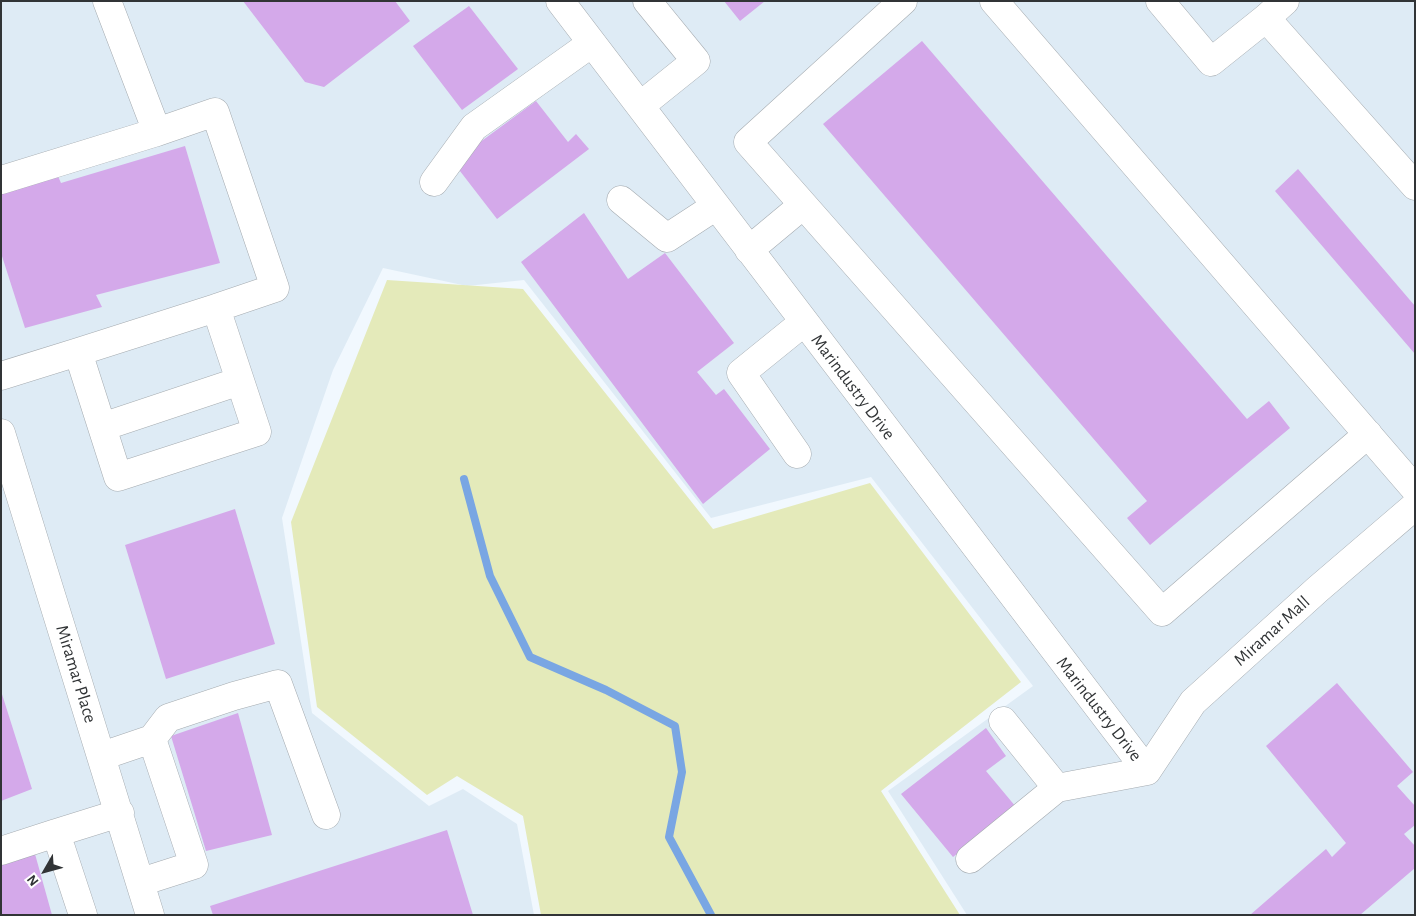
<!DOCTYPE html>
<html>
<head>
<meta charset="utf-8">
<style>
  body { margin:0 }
  #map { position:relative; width:1416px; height:916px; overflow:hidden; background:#f1f8fe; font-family:"Alegreya Sans",sans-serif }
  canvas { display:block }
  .frame { position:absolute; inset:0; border:2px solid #313436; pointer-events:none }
  .north { position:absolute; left:20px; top:846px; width:50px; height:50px; -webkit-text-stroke:4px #fff; paint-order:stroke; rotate:232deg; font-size:14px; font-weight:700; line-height:20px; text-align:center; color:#313436 }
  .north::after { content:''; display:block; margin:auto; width:18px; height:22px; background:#313436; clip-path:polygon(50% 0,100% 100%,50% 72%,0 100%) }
</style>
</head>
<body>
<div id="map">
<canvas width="1416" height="916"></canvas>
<div class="frame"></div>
<div class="north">N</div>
</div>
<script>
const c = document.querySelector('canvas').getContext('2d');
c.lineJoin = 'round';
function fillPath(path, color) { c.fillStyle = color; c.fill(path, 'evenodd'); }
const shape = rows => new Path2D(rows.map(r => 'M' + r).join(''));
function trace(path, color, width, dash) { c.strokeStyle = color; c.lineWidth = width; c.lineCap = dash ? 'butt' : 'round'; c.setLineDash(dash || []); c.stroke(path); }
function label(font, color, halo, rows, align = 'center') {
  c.font = font + ' "Alegreya Sans",sans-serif'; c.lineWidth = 5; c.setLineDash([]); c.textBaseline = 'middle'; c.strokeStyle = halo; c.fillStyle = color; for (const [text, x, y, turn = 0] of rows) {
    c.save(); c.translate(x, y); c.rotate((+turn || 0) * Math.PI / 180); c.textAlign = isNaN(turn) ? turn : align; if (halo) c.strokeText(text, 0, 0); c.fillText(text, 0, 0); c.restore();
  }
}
const built = shape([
  [1,1,1415,1,1415,915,967,915,888,791,1033,686,871,477,711,518,524,280,467,286,383,268,333,370,282,518,312,713,429,806,463,789,517,824,534,915,1,915]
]);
const green = shape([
  [387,280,523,289,713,529,870,483,1021,682,881,791,960,915,541,915,523,816,457,776,427,795,317,707,291,522]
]);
const stream = shape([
  [464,479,490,576,530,657,606,690,675,726,682,772,669,837,711,915]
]);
const building = shape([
  [243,1,395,1,410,21,324,87,305,82],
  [724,1,765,1,740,21],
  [469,6,518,69,462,110,413,46],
  [922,41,1247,419,1269,401,1290,428,1150,545,1127,518,1147,501,823,124],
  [536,101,568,142,576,134,589,149,497,219,453,162],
  [185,146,220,263,96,295,102,307,25,328,1,253,1,192,57,174,61,183],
  [1298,169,1415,306,1415,354,1275,191],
  [584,213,628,279,665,253,734,343,697,372,716,395,724,389,770,449,703,504,521,262],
  [235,509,275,644,166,679,125,545],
  [1337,683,1413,772,1397,786,1415,806,1415,825,1404,834,1415,846,1415,868,1360,915,1250,915,1326,849,1332,857,1346,843,1266,746],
  [1,691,32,789,1,801],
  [238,713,272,835,206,851,171,736],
  [986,728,1006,756,986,771,1016,807,953,857,901,794],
  [447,830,473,915,213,915,210,906],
  [35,854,52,915,1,915,1,864]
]);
const minor = shape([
  [560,1,1147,771],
  [903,1,748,142,1162,612,1368,434],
  [994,1,1415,489],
  [1160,1,1211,62,1266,18,1415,186],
  [1266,18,1285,1],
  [640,106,696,61,647,1],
  [157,132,215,112,275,288,216,308],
  [1,180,157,132,107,1],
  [434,182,474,127,592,43],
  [621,200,667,238,716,206],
  [749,250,803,205],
  [1,376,78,352,216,308,257,432,118,477,78,352],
  [102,427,240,381],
  [1,433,150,915],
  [797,454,741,373,804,322],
  [1003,721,1057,788,1147,771],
  [152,739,168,718,234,696,278,684,326,815],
  [102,756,152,739,194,865,141,882],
  [1147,771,1193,702,1318,589,1415,506],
  [1,851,56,833],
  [970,859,1057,788],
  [83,915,56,833,120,813]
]);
const streetNames = [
  ["Marindustry Drive",853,387,53],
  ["Miramar Mall",1272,631,-42],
  ["Miramar Place",76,674,73],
  ["Marindustry Drive",1099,709,52]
];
fillPath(built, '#deebf5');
fillPath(green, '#e4eaba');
trace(stream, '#79a6e3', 8);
fillPath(building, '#d4a9ea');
trace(minor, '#a5abb0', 29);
trace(minor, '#fff', 28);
label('18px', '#313436', '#fff', streetNames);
</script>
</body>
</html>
